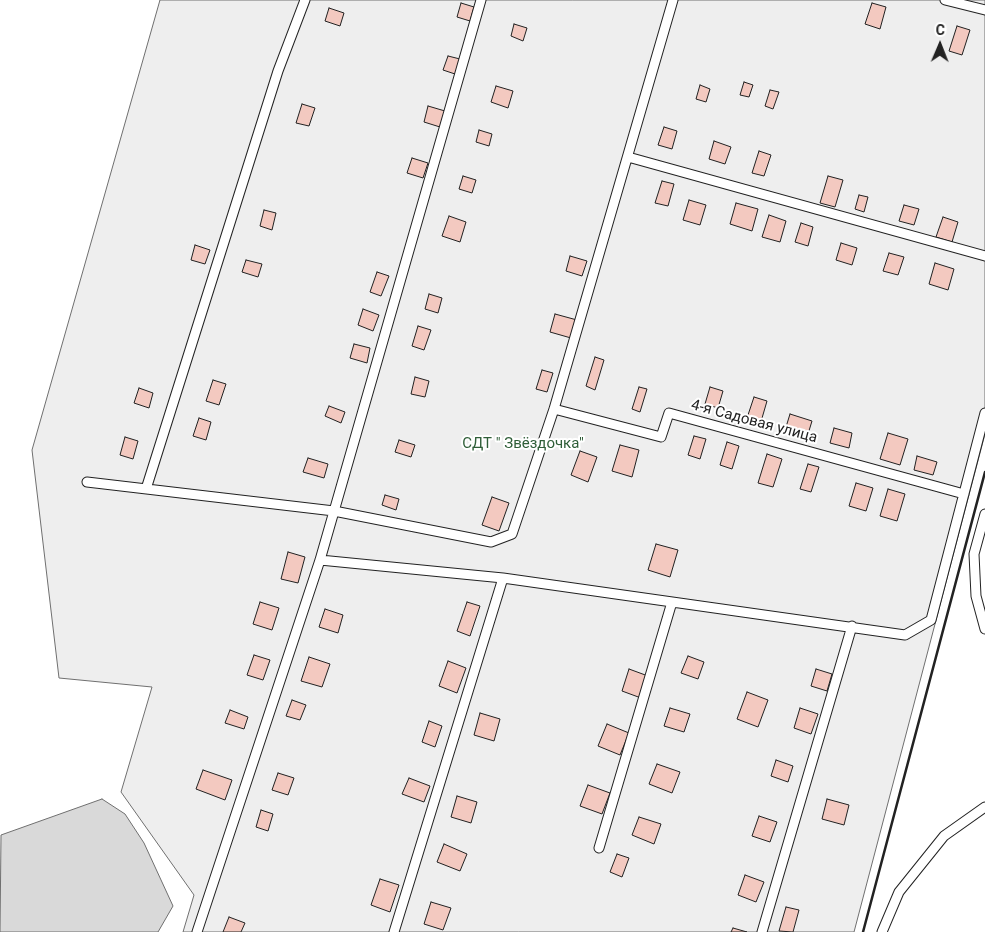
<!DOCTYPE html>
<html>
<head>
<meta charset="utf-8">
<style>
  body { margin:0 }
  #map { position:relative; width:985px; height:932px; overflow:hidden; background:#fff; font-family:Roboto,sans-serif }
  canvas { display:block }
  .north { position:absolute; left:915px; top:20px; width:50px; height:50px; -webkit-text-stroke:4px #fff; paint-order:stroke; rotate:1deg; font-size:14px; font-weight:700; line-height:20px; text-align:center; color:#222 }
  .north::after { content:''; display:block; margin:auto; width:18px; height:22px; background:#222; clip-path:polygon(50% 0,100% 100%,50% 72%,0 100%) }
</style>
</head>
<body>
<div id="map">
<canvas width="985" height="932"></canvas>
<div class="north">С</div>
</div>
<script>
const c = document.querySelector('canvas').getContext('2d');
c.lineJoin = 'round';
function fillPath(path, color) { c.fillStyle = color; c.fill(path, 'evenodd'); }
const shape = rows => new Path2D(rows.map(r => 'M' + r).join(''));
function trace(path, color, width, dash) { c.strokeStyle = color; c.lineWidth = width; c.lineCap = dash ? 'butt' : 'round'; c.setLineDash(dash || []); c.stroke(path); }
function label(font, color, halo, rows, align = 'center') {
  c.font = font + ' Roboto,sans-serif'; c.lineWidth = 4; c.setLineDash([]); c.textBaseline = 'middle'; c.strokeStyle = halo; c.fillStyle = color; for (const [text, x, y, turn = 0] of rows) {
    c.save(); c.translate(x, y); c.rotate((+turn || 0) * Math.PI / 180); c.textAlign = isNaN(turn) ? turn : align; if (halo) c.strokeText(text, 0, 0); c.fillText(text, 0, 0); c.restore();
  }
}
const green = shape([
  [160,0,985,0,985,434,854,932,183,932,194,895,121,792,152,687,59,678,32,450,160,0]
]);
const water = shape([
  [102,799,125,814,144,843,173,906,158,932,0,932,1,835,102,799]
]);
const building = shape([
  [461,3,474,7,470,21,457,17,461,3],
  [872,3,886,7,880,29,865,24,872,3],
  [329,8,344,13,340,26,325,21,329,8],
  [514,24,527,28,523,41,511,36,514,24],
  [957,26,970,30,962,55,949,51,957,26],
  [448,56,460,59,455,74,443,70,448,56],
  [744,82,753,85,749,97,740,95,744,82],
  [700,85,710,89,706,102,696,99,700,85],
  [496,86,513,91,508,108,491,102,496,86],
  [770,90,779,92,773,109,765,106,770,90],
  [302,104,315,108,309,126,296,123,302,104],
  [428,106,445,111,440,127,424,122,428,106],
  [664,127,677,131,672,149,658,145,664,127],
  [479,130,492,134,489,146,476,142,479,130],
  [714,141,731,147,725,164,709,159,714,141],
  [759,151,771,155,764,176,752,173,759,151],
  [412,158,428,163,423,178,407,173,412,158],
  [463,176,476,180,472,193,459,189,463,176],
  [828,176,843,180,835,207,820,203,828,176],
  [662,181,674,184,668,206,655,203,662,181],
  [859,195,868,197,864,212,855,209,859,195],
  [689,200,706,205,700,225,683,220,689,200],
  [736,203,758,209,752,231,730,224,736,203],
  [904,205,919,209,914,225,899,221,904,205],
  [264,210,276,213,272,230,260,226,264,210],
  [769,215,786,221,780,242,762,237,769,215],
  [449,216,466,222,460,242,442,236,449,216],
  [943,217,958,222,952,242,936,237,943,217],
  [801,223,813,227,808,246,795,242,801,223],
  [841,243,857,248,852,265,836,260,841,243],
  [195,245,210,250,205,264,191,260,195,245],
  [889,253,904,257,898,275,883,271,889,253],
  [570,256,587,261,582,276,566,271,570,256],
  [246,260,262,264,258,277,242,272,246,260],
  [935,263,954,269,948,290,929,284,935,263],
  [377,272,389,276,381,296,370,292,377,272],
  [429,294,442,298,438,313,425,309,429,294],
  [363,309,379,315,373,331,358,325,363,309],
  [555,314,577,320,571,338,550,332,555,314],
  [418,326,431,330,424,350,412,346,418,326],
  [354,344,370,348,367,363,350,358,354,344],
  [595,357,604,360,595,390,586,386,595,357],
  [542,370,553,373,547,392,536,389,542,370],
  [415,377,429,381,425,397,411,394,415,377],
  [213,380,226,384,219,405,206,401,213,380],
  [639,387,647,389,640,412,632,409,639,387],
  [710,387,723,391,718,408,705,404,710,387],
  [139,388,153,393,149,408,134,403,139,388],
  [754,397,767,401,760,425,746,421,754,397],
  [329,406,345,412,341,423,325,416,329,406],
  [790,414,812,421,808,434,786,427,790,414],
  [199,418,211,422,206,440,193,436,199,418],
  [834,428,852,433,849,448,830,443,834,428],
  [888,433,908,439,900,465,880,459,888,433],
  [694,436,706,439,700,459,688,455,694,436],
  [125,437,138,441,133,459,120,455,125,437],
  [399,440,415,445,411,457,395,452,399,440],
  [727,442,739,446,732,469,720,465,727,442],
  [620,445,639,450,632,477,612,471,620,445],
  [580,451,597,457,588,482,571,475,580,451],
  [767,454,782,459,773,487,758,483,767,454],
  [917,456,937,462,933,475,914,470,917,456],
  [308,458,328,464,324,478,303,472,308,458],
  [808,464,819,467,811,492,800,489,808,464],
  [856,483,873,488,866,511,849,506,856,483],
  [888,489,905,494,897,521,880,516,888,489],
  [385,495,399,499,396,510,382,505,385,495],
  [492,497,509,503,499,531,482,525,492,497],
  [656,544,678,550,670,577,648,570,656,544],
  [288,552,305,557,298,583,281,579,288,552],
  [260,602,279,608,272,630,253,624,260,602],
  [467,602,480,606,470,636,457,631,467,602],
  [325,609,343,615,338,633,319,627,325,609],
  [254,655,270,660,263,680,247,675,254,655],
  [688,656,704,662,698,679,681,673,688,656],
  [309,657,330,664,322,687,301,681,309,657],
  [448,661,466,668,457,693,439,686,448,661],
  [629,669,648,676,641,698,622,691,629,669],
  [816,669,832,674,827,691,811,686,816,669],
  [747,692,768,700,758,727,737,719,747,692],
  [292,700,306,705,300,720,286,716,292,700],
  [670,708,690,714,684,732,664,726,670,708],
  [800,708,818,714,811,734,794,728,800,708],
  [230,710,248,717,244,729,225,723,230,710],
  [480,713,500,719,494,741,474,735,480,713],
  [429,721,442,726,435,747,422,742,429,721],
  [607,724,629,733,620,755,598,746,607,724],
  [776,760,793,766,788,782,771,776,776,760],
  [657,764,680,772,672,793,649,784,657,764],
  [203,770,232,780,225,800,196,789,203,770],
  [278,773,294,778,288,795,272,790,278,773],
  [409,778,430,786,424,802,402,794,409,778],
  [588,785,610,793,602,814,580,806,588,785],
  [457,796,477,802,471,823,451,817,457,796],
  [827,799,849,805,844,825,822,819,827,799],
  [261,810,273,814,268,831,256,827,261,810],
  [759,816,777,822,770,842,752,836,759,816],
  [639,817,661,824,654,844,632,835,639,817],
  [444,844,467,854,460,871,437,862,444,844],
  [617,854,629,858,622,877,610,872,617,854],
  [745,875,764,882,756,902,738,895,745,875],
  [380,879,399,885,390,912,371,905,380,879],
  [431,902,451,908,443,930,424,924,431,902],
  [786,907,799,910,793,932,779,931,786,907],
  [229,917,245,923,241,932,223,932,229,917],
  [733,928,747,932,731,932,733,928]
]);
const service = shape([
  [945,0,985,10],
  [628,157,985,256],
  [554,409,661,437,669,413,964,494],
  [87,482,334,511,491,542,512,534,554,409,673,0],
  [146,489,278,71,305,0],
  [985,514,974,554,976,596,985,629],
  [320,560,503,578,905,635,931,620,985,413],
  [599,848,672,602],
  [197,932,320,560,481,0],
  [394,932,503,578],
  [762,932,852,626],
  [882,932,899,892,944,836,985,807]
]);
const wall = shape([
  [863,932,985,472]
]);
const streetNames = [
  ["4-я Садовая улица",754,422,15]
];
const parkNames = [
  ["СДТ \" Звёздочка\"",523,444]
];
fillPath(green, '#eee');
trace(green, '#6f6f6f', 1);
fillPath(water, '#d9d9d9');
trace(water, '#6f6f6f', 1);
fillPath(building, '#f3c9c0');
trace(building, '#222', 1);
trace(service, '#222', 11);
trace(service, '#fff', 9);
trace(wall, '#222', 2.5);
label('15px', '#222', '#fff', streetNames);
label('15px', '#2f5e38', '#fff', parkNames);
</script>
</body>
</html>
